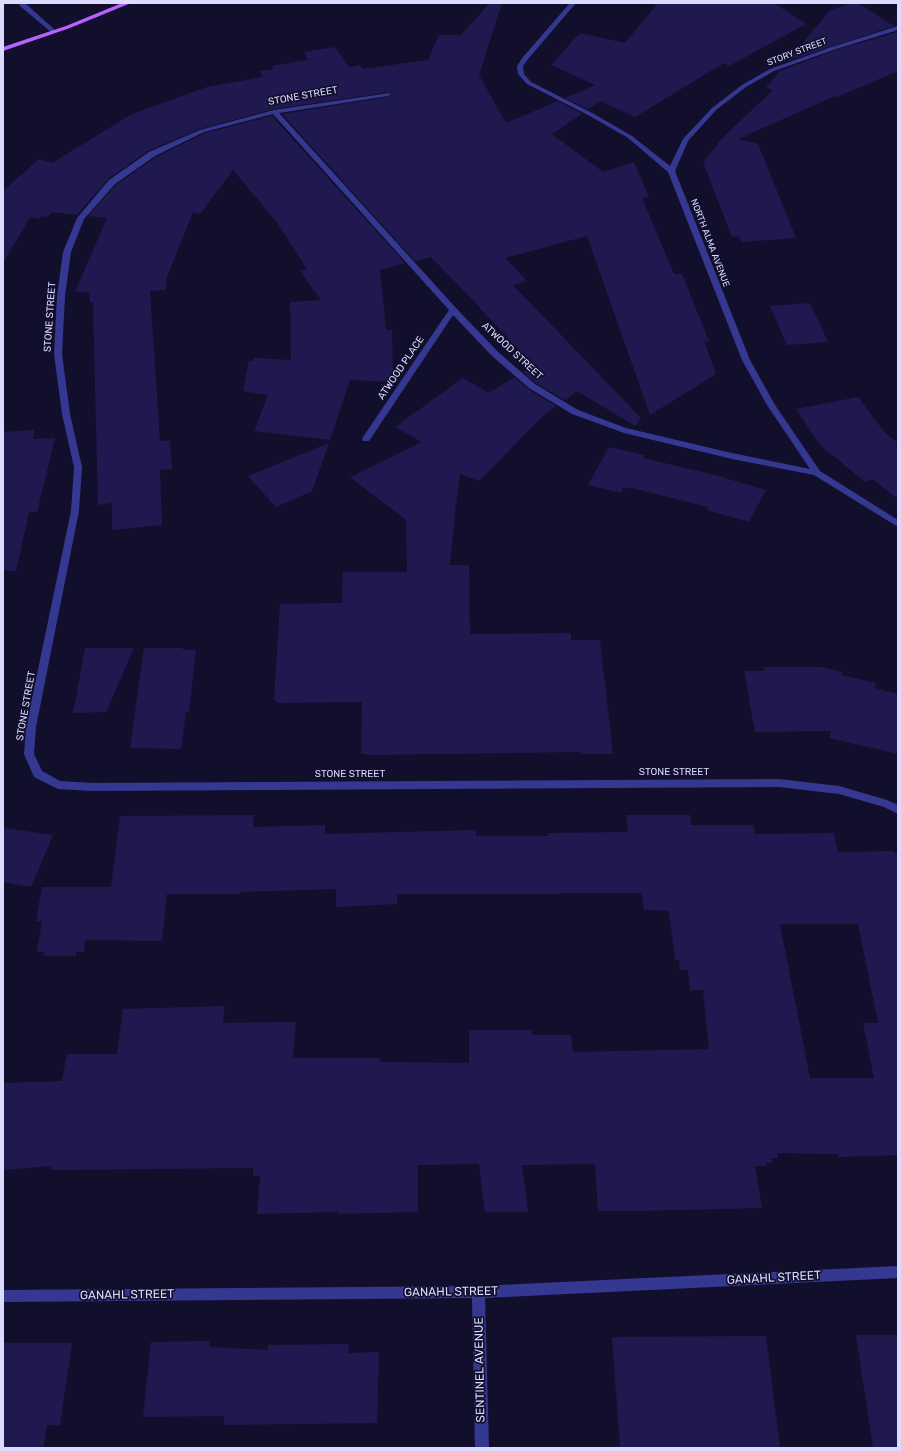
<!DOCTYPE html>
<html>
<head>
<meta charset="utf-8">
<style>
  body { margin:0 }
  #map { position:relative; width:901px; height:1451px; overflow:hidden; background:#120f2d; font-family:Rubik,sans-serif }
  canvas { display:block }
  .frame { position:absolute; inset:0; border:4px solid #dcdaff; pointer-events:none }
</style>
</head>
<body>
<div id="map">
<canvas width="901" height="1451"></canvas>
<div class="frame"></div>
</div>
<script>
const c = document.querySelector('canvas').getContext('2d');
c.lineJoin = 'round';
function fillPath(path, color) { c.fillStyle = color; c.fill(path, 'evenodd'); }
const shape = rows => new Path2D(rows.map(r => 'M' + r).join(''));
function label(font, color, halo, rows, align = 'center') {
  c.font = font + ' Rubik,sans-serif'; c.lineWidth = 3.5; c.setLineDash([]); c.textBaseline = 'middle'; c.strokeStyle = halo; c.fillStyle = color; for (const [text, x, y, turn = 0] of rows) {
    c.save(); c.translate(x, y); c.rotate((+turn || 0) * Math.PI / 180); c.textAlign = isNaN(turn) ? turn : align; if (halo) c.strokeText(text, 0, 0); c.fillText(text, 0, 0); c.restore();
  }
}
const building = shape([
  [490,3,502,3,479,75,506,123,558,101,582,114,552,134,603,172,634,162,649,197,642,198,674,274,682,274,709,341,704,341,716,374,650,415,587,236,505,258,527,281,513,285,641,418,635,426,577,391,565,400,536,383,523,372,534,366,467,294,431,257,415,261,282,114,388,97,392,94,390,92,274,109,200,129,148,151,108,179,77,215,52,212,47,217,42,216,39,219,30,217,3,263,3,191,39,159,52,163,132,114,207,87,263,77,260,71,274,69,272,66,308,60,304,52,335,47,349,67,360,65,362,69,428,60,439,35,461,35],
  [658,3,774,3,806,24,729,66,724,63,635,117,600,101,588,109,565,98,595,85,551,65,580,33,625,43],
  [853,3,858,3,894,26,788,61,830,10],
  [898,32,898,71,837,97,835,96,738,139,758,144,796,238,742,242,739,236,732,237,703,162,718,144,717,143,773,90,766,87,780,71,833,51],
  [272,116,405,263,380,270,386,330,392,330,393,382,350,380,330,440,254,431,268,395,243,391,249,361,253,361,254,358,291,360,290,302,321,300,300,271,307,269,276,221,233,170,200,214,193,212,167,277,166,290,150,291,160,441,170,440,172,469,160,470,162,525,112,530,112,503,98,505,93,303,90,302,89,292,75,292,107,218,88,216,116,185,156,157,205,133],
  [810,303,828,342,787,345,770,306],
  [514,377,528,389,556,406,542,417,479,481,460,474,455,512,450,565,469,565,470,634,571,633,571,640,600,640,613,754,581,754,581,752,368,755,367,754,361,754,362,702,276,703,276,700,274,700,280,604,342,603,343,572,407,572,406,520,350,477,422,442,395,427,463,378,489,393],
  [858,397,885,433,898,443,898,499,872,479,865,482,820,445,796,409],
  [34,430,33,439,55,438,37,512,29,512,16,571,3,570,3,432],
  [329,443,312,491,276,507,248,476],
  [609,447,644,455,643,458,715,475,766,490,749,522,707,510,708,507,628,487,627,489,623,488,621,493,588,485],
  [85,648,134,648,106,712,73,713],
  [144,648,183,648,183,650,196,650,189,712,186,712,181,749,130,748],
  [764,667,820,667,842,672,841,675,876,683,875,688,898,694,898,754,829,738,831,731,755,732,744,671,765,671],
  [254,815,253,827,325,825,325,834,476,830,476,836,549,836,548,833,628,832,626,815,690,815,691,825,754,825,755,834,834,833,838,852,894,851,895,853,898,853,898,1155,839,1157,838,1154,777,1153,778,1158,771,1158,772,1163,766,1163,766,1166,755,1166,762,1208,635,1211,598,1211,595,1164,522,1165,528,1212,485,1212,479,1164,418,1165,418,1212,337,1214,338,1212,257,1214,260,1176,253,1176,253,1168,51,1170,52,1166,3,1170,3,1083,62,1081,67,1054,117,1054,123,1009,225,1006,223,1023,296,1022,293,1058,381,1058,380,1062,469,1063,469,1030,532,1030,532,1035,571,1035,573,1052,709,1049,703,990,690,990,688,970,680,970,679,960,675,960,669,911,644,910,641,893,559,893,559,894,397,894,397,904,336,907,336,889,240,892,240,894,167,894,162,941,85,940,84,952,76,952,76,956,43,956,44,952,37,952,42,921,36,921,42,887,111,887,120,816],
  [780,924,858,924,878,1023,863,1023,874,1078,810,1078],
  [3,828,53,835,31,887,3,882],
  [856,1335,898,1335,898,1448,873,1448],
  [766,1336,780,1448,620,1448,612,1337],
  [210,1341,210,1347,267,1350,268,1345,349,1344,348,1353,379,1352,377,1423,224,1425,224,1416,143,1417,151,1342],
  [3,1343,72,1343,60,1425,47,1425,43,1448,3,1448]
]);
const minor = shape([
  [19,3,25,3,56,31,56,33,52,33,20,6,19,3],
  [570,3,576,3,528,59,523,66,524,74,531,82,594,114,632,136,670,166,683,139,712,108,742,85,770,69,829,48,898,26,898,30,833,50,774,71,746,87,716,110,688,141,675,171,750,360,775,405,820,471,898,520,898,527,814,475,732,459,624,433,572,414,529,388,492,356,453,315,369,441,363,441,362,439,363,437,449,310,273,114,204,132,155,156,115,184,84,219,71,252,65,296,62,354,70,414,82,467,79,511,36,727,34,754,42,771,60,781,92,783,779,779,839,786,887,800,898,805,898,814,884,807,839,794,779,787,92,791,58,789,34,777,24,754,26,727,71,511,74,467,62,414,54,354,57,296,63,252,77,218,109,180,149,152,200,130,274,110,390,93,391,94,388,96,279,113,456,308,498,352,535,384,578,410,626,428,732,453,810,469,767,405,742,360,668,172,628,138,590,116,527,84,518,74,517,66,523,57,570,3],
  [898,1266,898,1278,485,1298,489,1448,475,1448,472,1298,3,1302,3,1290,478,1286,898,1266]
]);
const major = shape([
  [122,3,131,3,70,28,3,51,3,47,66,26,122,3]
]);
const farStreetnames = [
  ["STORY STREET",797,52,-21],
  ["NORTH ALMA AVENUE",710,243,69]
];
const streetNames = [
  ["STONE STREET",303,96,-10],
  ["STONE STREET",50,317,-86],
  ["ATWOOD STREET",512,351,43],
  ["ATWOOD PLACE",401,368,-56],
  ["STONE STREET",26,706,-80],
  ["STONE STREET",674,772],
  ["STONE STREET",350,774]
];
const nearStreetnames = [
  ["GANAHL STREET",774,1278,-3],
  ["GANAHL STREET",451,1292,-1],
  ["GANAHL STREET",127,1295,-1],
  ["SENTINEL AVENUE",480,1370,-91]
];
fillPath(building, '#201950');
fillPath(minor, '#353890');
fillPath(major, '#b961ff');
label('9px', '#dcdaff', '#120f2d', farStreetnames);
label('10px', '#dcdaff', '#120f2d', streetNames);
label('12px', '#dcdaff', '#120f2d', nearStreetnames);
</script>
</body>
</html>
